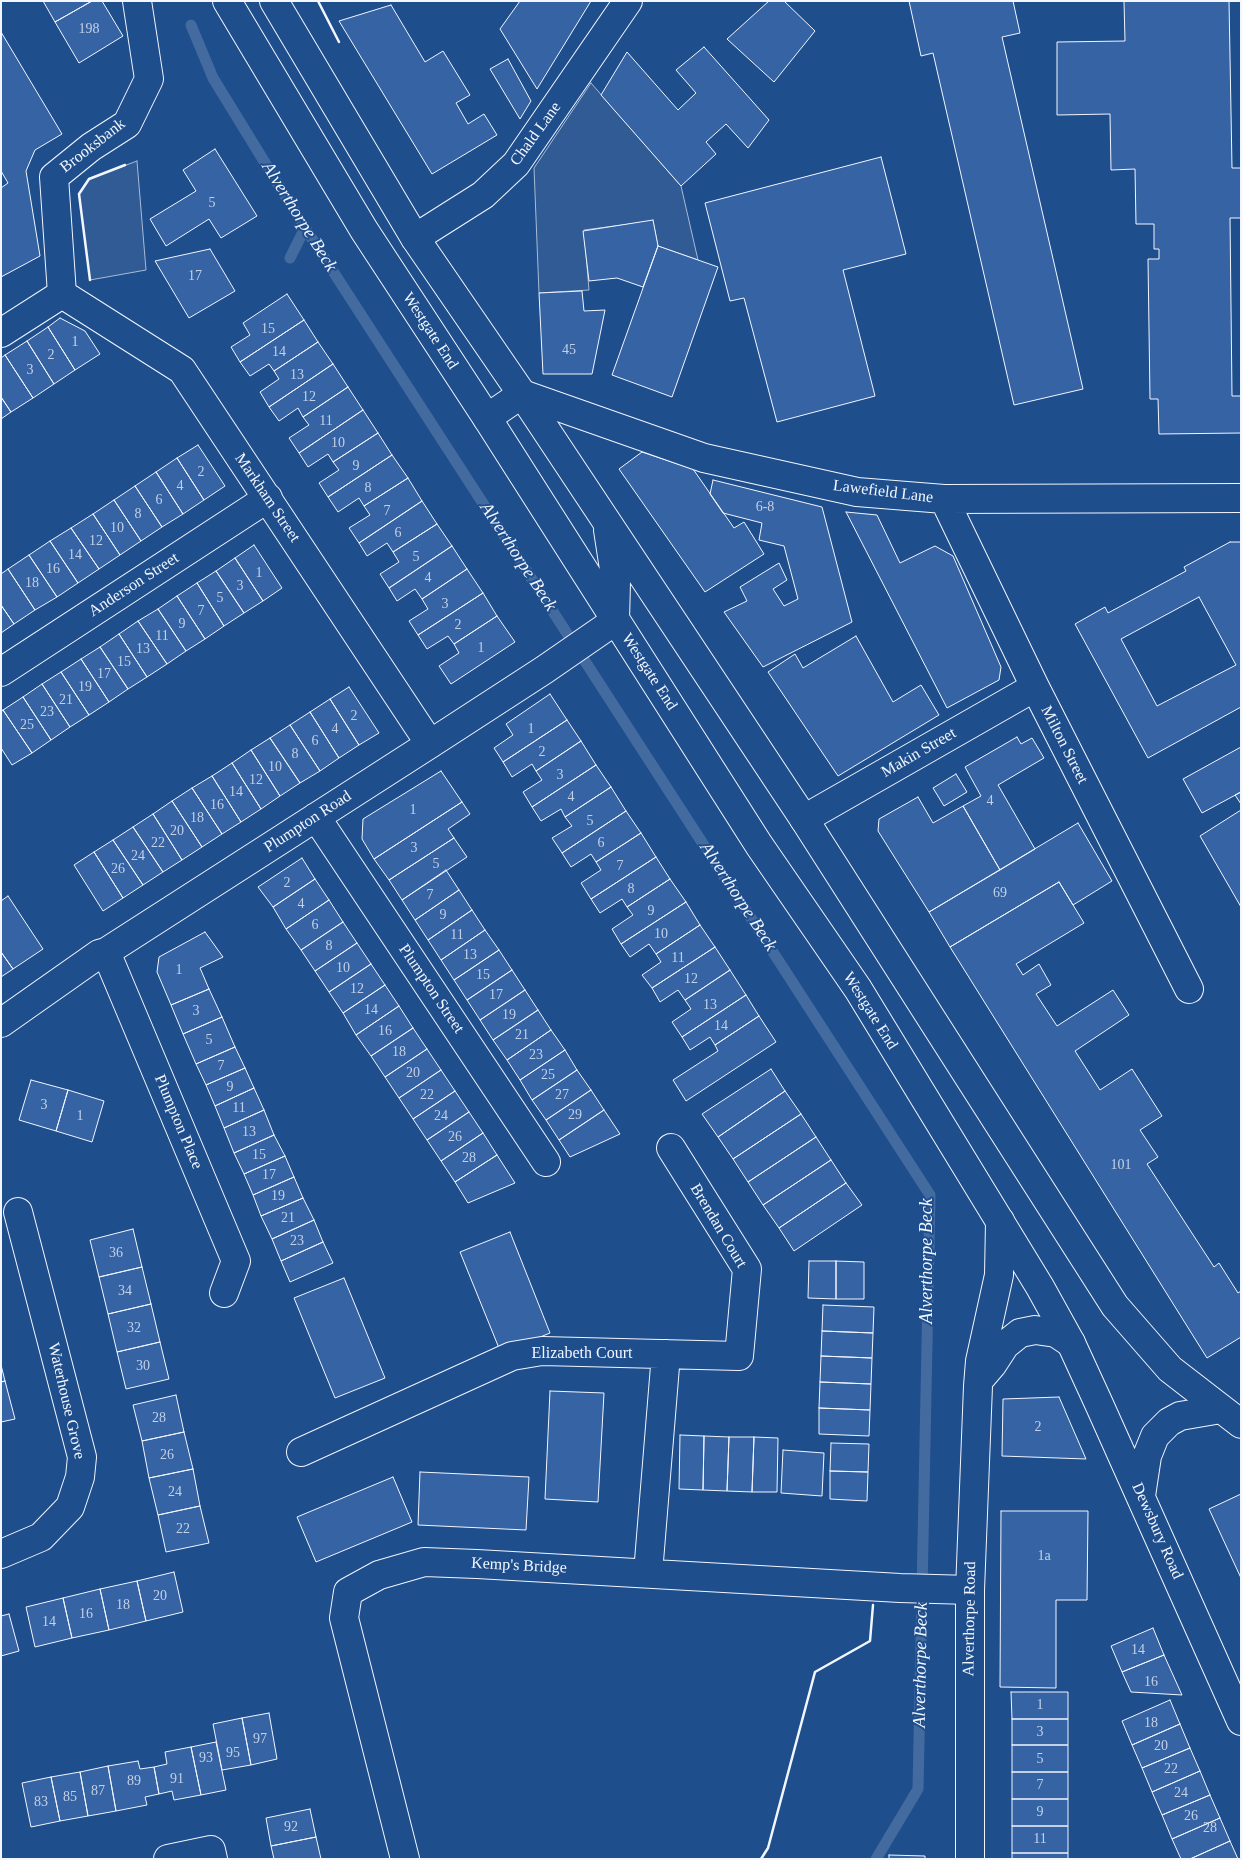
<!DOCTYPE html>
<html>
<head>
<meta charset="utf-8">
<style>
  body { margin:0 }
  #map { position:relative; width:1242px; height:1860px; overflow:hidden; background:#1f4e8c; font-family:Georgia,serif }
  canvas { display:block }
  .frame { position:absolute; inset:0; border:2px solid #f2f6ff; pointer-events:none }
</style>
</head>
<body>
<div id="map">
<canvas width="1242" height="1860"></canvas>
<div class="frame"></div>
</div>
<script>
const c = document.querySelector('canvas').getContext('2d');
c.lineJoin = 'round';
function fillPath(path, color) { c.fillStyle = color; c.fill(path, 'evenodd'); }
const shape = rows => new Path2D(rows.map(r => 'M' + r).join(''));
function trace(path, color, width, dash) { c.strokeStyle = color; c.lineWidth = width; c.lineCap = dash ? 'butt' : 'round'; c.setLineDash(dash || []); c.stroke(path); }
function label(font, color, halo, rows, align = 'center') {
  c.font = font + ' Georgia,serif'; c.lineWidth = 4; c.setLineDash([]); c.textBaseline = 'middle'; c.strokeStyle = halo; c.fillStyle = color; for (const [text, x, y, turn = 0] of rows) {
    c.save(); c.translate(x, y); c.rotate((+turn || 0) * Math.PI / 180); c.textAlign = isNaN(turn) ? turn : align; if (halo) c.strokeText(text, 0, 0); c.fillText(text, 0, 0); c.restore();
  }
}
const built = shape([
  [591,83,681,186,698,260,658,246,653,221,584,230,589,290,539,293,534,168,591,83],
  [137,161,146,270,90,280,79,194,89,179,137,161]
]);
const stream = shape([
  [191,25,213,78,305,228,930,1195,918,1789,876,1859],
  [290,258,305,228]
]);
const building = shape([
  [43,1,92,1,55,22,43,1],
  [92,1,102,1,123,36,79,63,55,22,92,1],
  [520,1,591,1,537,89,500,29,520,1],
  [769,1,784,1,815,31,774,82,727,39,769,1],
  [909,1,1013,1,1020,33,1002,37,1083,389,1014,405,933,53,921,56,909,1],
  [1124,1,1229,1,1232,168,1241,168,1241,218,1230,218,1232,396,1241,396,1241,433,1159,434,1158,399,1150,399,1148,259,1159,259,1159,249,1154,249,1154,224,1136,224,1135,169,1111,170,1110,114,1057,115,1057,42,1125,41,1124,1],
  [391,5,425,62,443,51,470,95,456,103,468,124,484,114,497,135,432,174,339,21,391,5],
  [1,32,62,134,35,150,26,171,40,256,1,277,1,188,8,183,1,171,1,32],
  [704,47,769,120,748,148,726,124,706,142,716,154,681,186,601,95,627,52,678,110,696,93,676,70,704,47],
  [508,59,531,101,520,119,490,69,508,59],
  [215,149,257,216,221,238,209,219,166,246,150,219,196,191,183,170,215,149],
  [881,157,906,254,843,270,875,396,777,422,744,298,730,301,705,203,881,157],
  [653,220,658,246,643,287,617,278,589,281,583,231,653,220],
  [658,246,718,267,672,397,612,375,658,246],
  [210,249,235,291,189,318,155,261,210,249],
  [582,291,584,311,605,310,592,374,543,374,539,293,582,291],
  [287,294,304,320,240,362,231,347,250,335,243,323,287,294],
  [60,318,85,331,100,354,75,370,48,327,60,318],
  [304,320,318,342,274,371,269,364,250,376,240,362,304,320],
  [48,327,75,370,54,384,27,341,48,327],
  [27,341,54,384,33,398,5,355,27,341],
  [318,342,333,364,269,407,260,392,279,379,274,371,318,342],
  [5,355,33,398,11,412,1,397,1,358,5,355],
  [333,364,348,387,303,417,298,408,279,421,269,407,333,364],
  [348,387,363,410,299,453,289,438,309,425,303,417,348,387],
  [1,397,11,412,1,419,1,397],
  [363,410,378,433,333,462,328,454,308,467,299,453,363,410],
  [378,433,392,455,328,497,319,483,339,470,333,462,378,433],
  [198,445,225,486,204,500,177,458,198,445],
  [642,452,693,469,734,528,744,522,764,554,705,592,619,469,642,452],
  [392,455,408,478,364,506,359,498,338,512,328,497,392,455],
  [177,458,204,500,183,514,156,472,177,458],
  [156,472,183,514,162,527,135,486,156,472],
  [408,478,422,501,359,543,349,528,370,515,364,506,408,478],
  [713,480,822,507,852,622,763,667,724,612,747,601,740,587,779,563,787,580,773,589,784,606,798,599,784,546,759,540,762,523,723,513,710,494,713,480],
  [135,486,162,527,141,541,114,500,135,486],
  [114,500,141,541,120,555,93,514,114,500],
  [422,501,437,524,393,552,387,543,367,556,359,543,422,501],
  [846,512,877,515,900,563,935,546,953,556,1001,667,999,680,947,708,846,512],
  [93,514,120,555,99,569,71,528,93,514],
  [437,524,452,546,389,588,380,574,399,562,393,552,437,524],
  [71,528,99,569,78,583,50,541,71,528],
  [50,541,78,583,57,597,29,555,50,541],
  [1230,542,1241,542,1241,707,1148,758,1075,624,1105,607,1108,613,1186,571,1184,567,1230,542],
  [1199,597,1236,665,1157,706,1121,639,1199,597],
  [254,545,282,588,263,601,235,558,254,545],
  [452,546,467,569,422,599,415,589,397,601,389,588,452,546],
  [29,555,57,597,35,610,8,569,29,555],
  [235,558,263,601,244,613,216,571,235,558],
  [8,569,35,610,14,624,1,605,1,574,8,569],
  [467,569,483,593,418,635,409,621,428,609,422,599,467,569],
  [216,571,244,613,224,626,197,583,216,571],
  [197,583,224,626,205,639,177,596,197,583],
  [483,593,497,616,454,644,448,636,427,649,418,635,483,593],
  [177,596,205,639,186,651,158,609,177,596],
  [1,605,14,624,1,633,1,605],
  [158,609,186,651,167,664,138,621,158,609],
  [497,616,515,642,451,684,439,666,459,653,454,644,497,616],
  [138,621,167,664,147,677,119,634,138,621],
  [119,634,147,677,128,689,100,647,119,634],
  [856,636,893,702,921,685,939,715,838,776,768,672,795,654,803,668,856,636],
  [100,647,128,689,109,702,81,659,100,647],
  [81,659,109,702,89,715,61,672,81,659],
  [61,672,89,715,70,727,42,684,61,672],
  [42,684,70,727,51,740,23,697,42,684],
  [349,687,379,733,359,745,330,699,349,687],
  [550,694,567,720,503,762,494,748,513,735,506,724,550,694],
  [23,697,51,740,32,753,3,710,23,697],
  [330,699,359,745,339,758,310,712,330,699],
  [3,710,32,753,12,765,1,748,1,711,3,710],
  [310,712,339,758,320,771,290,725,310,712],
  [567,720,581,741,536,771,532,764,512,777,503,762,567,720],
  [290,725,320,771,300,783,270,738,290,725],
  [1017,737,1021,744,1032,738,1044,758,998,785,1035,849,1000,870,963,806,981,796,965,767,1017,737],
  [270,738,300,783,280,796,251,750,270,738],
  [581,741,596,765,532,807,523,792,542,780,536,771,581,741],
  [1241,747,1241,792,1202,813,1183,779,1241,747],
  [251,750,280,796,261,809,232,763,251,750],
  [232,763,261,809,241,822,212,776,232,763],
  [596,765,611,787,565,817,561,809,541,821,532,807,596,765],
  [441,771,462,802,374,859,362,839,363,819,441,771],
  [956,774,967,792,944,806,933,788,956,774],
  [212,776,241,822,222,834,192,788,212,776],
  [611,787,626,811,562,853,552,838,572,826,565,817,611,787],
  [192,788,222,834,202,847,172,801,192,788],
  [1241,792,1241,804,1235,795,1241,792],
  [918,797,933,823,963,806,1000,870,929,912,878,831,879,819,918,797],
  [172,801,202,847,182,860,153,814,172,801],
  [462,802,470,814,448,829,454,838,389,880,374,859,462,802],
  [1241,810,1241,907,1200,836,1241,810],
  [626,811,641,833,596,862,591,854,571,867,562,853,626,811],
  [153,814,182,860,163,872,133,827,153,814],
  [1078,823,1112,881,1073,905,1059,882,950,947,929,912,1078,823],
  [133,827,163,872,143,885,113,840,133,827],
  [641,833,656,857,591,899,581,883,601,870,596,862,641,833],
  [454,838,467,857,402,900,389,880,454,838],
  [113,840,143,885,123,898,94,852,113,840],
  [94,852,123,898,103,911,74,865,94,852],
  [656,857,670,879,627,907,622,899,600,913,591,899,656,857],
  [302,858,315,879,273,907,258,887,302,858],
  [446,870,459,890,415,920,402,900,446,870],
  [315,879,329,900,286,929,273,907,315,879],
  [670,879,686,902,621,944,612,929,633,915,627,907,670,879],
  [1059,882,1084,923,1016,964,1023,975,1039,964,1051,985,1036,994,1057,1026,1113,990,1129,1015,1075,1051,1100,1090,1132,1069,1162,1116,1140,1130,1158,1157,1147,1164,1214,1267,1219,1263,1238,1293,1241,1291,1241,1337,1207,1358,950,947,1059,882],
  [459,890,472,910,428,940,415,920,459,890],
  [8,896,43,949,13,969,1,952,1,901,8,896],
  [329,900,343,922,301,950,286,929,329,900],
  [686,902,700,925,656,954,649,944,630,957,621,944,686,902],
  [472,910,485,930,441,960,428,940,472,910],
  [343,922,357,943,315,971,301,950,343,922],
  [700,925,715,947,652,988,642,975,661,962,656,954,700,925],
  [485,930,499,950,454,980,441,960,485,930],
  [205,932,223,957,200,968,209,989,171,1005,157,972,159,957,205,932],
  [357,943,371,964,329,992,315,971,357,943],
  [715,947,730,970,685,1000,678,990,660,1002,652,988,715,947],
  [499,950,512,970,467,1000,454,980,499,950],
  [1,952,13,969,1,977,1,952],
  [371,964,385,985,343,1013,329,992,371,964],
  [512,970,525,990,480,1020,467,1000,512,970],
  [730,970,746,995,682,1037,672,1022,691,1009,685,1000,730,970],
  [385,985,399,1006,356,1035,343,1013,385,985],
  [209,989,222,1017,183,1034,171,1005,209,989],
  [525,990,538,1010,493,1040,480,1020,525,990],
  [746,995,759,1016,715,1045,710,1037,690,1050,682,1037,746,995],
  [399,1006,413,1028,371,1056,356,1035,399,1006],
  [538,1010,551,1030,507,1060,493,1040,538,1010],
  [759,1016,776,1042,686,1101,673,1080,718,1051,715,1045,759,1016],
  [222,1017,235,1047,196,1064,183,1034,222,1017],
  [413,1028,427,1049,385,1077,371,1056,413,1028],
  [551,1030,565,1050,520,1080,507,1060,551,1030],
  [235,1047,245,1068,206,1085,196,1064,235,1047],
  [427,1049,441,1070,399,1098,385,1077,427,1049],
  [565,1050,577,1070,532,1100,520,1080,565,1050],
  [245,1068,254,1088,215,1106,206,1085,245,1068],
  [771,1069,785,1091,718,1137,702,1114,771,1069],
  [441,1070,455,1091,413,1119,399,1098,441,1070],
  [577,1070,591,1090,546,1120,532,1100,577,1070],
  [31,1080,68,1090,56,1131,19,1120,31,1080],
  [254,1088,264,1110,224,1128,215,1106,254,1088],
  [68,1090,104,1101,92,1142,56,1131,68,1090],
  [591,1090,604,1110,559,1140,546,1120,591,1090],
  [455,1091,469,1112,427,1140,413,1119,455,1091],
  [785,1091,801,1114,733,1159,718,1137,785,1091],
  [264,1110,274,1135,234,1153,224,1128,264,1110],
  [604,1110,620,1134,570,1157,559,1140,604,1110],
  [469,1112,483,1133,441,1161,427,1140,469,1112],
  [801,1114,816,1137,748,1182,733,1159,801,1114],
  [483,1133,497,1155,455,1182,441,1161,483,1133],
  [274,1135,285,1156,244,1174,234,1153,274,1135],
  [816,1137,831,1160,763,1205,748,1182,816,1137],
  [497,1155,515,1183,468,1203,455,1182,497,1155],
  [285,1156,294,1177,253,1195,244,1174,285,1156],
  [831,1160,846,1183,779,1228,763,1205,831,1160],
  [294,1177,303,1198,261,1216,253,1195,294,1177],
  [846,1183,862,1205,794,1251,779,1228,846,1183],
  [303,1198,314,1220,272,1239,261,1216,303,1198],
  [314,1220,323,1242,281,1261,272,1239,314,1220],
  [133,1229,142,1267,99,1277,90,1240,133,1229],
  [510,1232,550,1333,501,1353,460,1252,510,1232],
  [323,1242,333,1263,290,1282,281,1261,323,1242],
  [809,1261,836,1261,836,1299,808,1298,809,1261],
  [836,1261,864,1262,864,1299,836,1299,836,1261],
  [142,1267,151,1304,108,1314,99,1277,142,1267],
  [344,1278,385,1378,335,1398,294,1298,344,1278],
  [151,1304,160,1342,117,1352,108,1314,151,1304],
  [823,1305,874,1307,873,1333,822,1331,823,1305],
  [822,1331,873,1333,872,1358,821,1356,822,1331],
  [160,1342,169,1379,126,1389,117,1352,160,1342],
  [821,1356,872,1358,871,1384,820,1382,821,1356],
  [1,1365,5,1381,1,1382,1,1365],
  [5,1381,15,1419,1,1422,1,1382,5,1381],
  [820,1382,871,1384,870,1410,819,1408,820,1382],
  [550,1391,604,1393,598,1502,545,1499,550,1391],
  [176,1395,184,1432,142,1441,133,1405,176,1395],
  [1059,1397,1086,1459,1002,1456,1003,1399,1059,1397],
  [819,1408,870,1410,869,1436,819,1434,819,1408],
  [184,1432,193,1469,149,1478,142,1441,184,1432],
  [680,1435,704,1436,703,1490,679,1489,680,1435],
  [704,1436,729,1437,727,1491,703,1490,704,1436],
  [729,1437,754,1437,752,1492,727,1491,729,1437],
  [754,1437,778,1438,777,1492,752,1492,754,1437],
  [831,1443,869,1444,868,1472,830,1471,831,1443],
  [783,1450,824,1453,822,1496,781,1493,783,1450],
  [193,1469,200,1506,158,1515,149,1478,193,1469],
  [830,1471,868,1472,867,1501,830,1499,830,1471],
  [420,1472,529,1477,526,1530,418,1525,420,1472],
  [393,1477,412,1522,316,1562,297,1517,393,1477],
  [1241,1494,1241,1578,1209,1509,1241,1494],
  [200,1506,209,1543,166,1552,158,1515,200,1506],
  [1001,1511,1088,1511,1087,1600,1056,1600,1056,1688,1000,1687,1001,1511],
  [174,1572,183,1612,146,1621,137,1581,174,1572],
  [137,1581,146,1621,109,1630,100,1589,137,1581],
  [100,1589,109,1630,72,1638,63,1598,100,1589],
  [63,1598,72,1638,35,1647,26,1607,63,1598],
  [9,1614,19,1651,1,1656,1,1616,9,1614],
  [1153,1628,1164,1655,1122,1672,1111,1646,1153,1628],
  [1164,1655,1182,1695,1131,1692,1122,1672,1164,1655],
  [1011,1692,1068,1692,1068,1719,1012,1719,1011,1692],
  [1170,1700,1180,1724,1132,1745,1122,1721,1170,1700],
  [269,1713,277,1759,251,1765,242,1718,269,1713],
  [242,1718,251,1765,222,1770,213,1724,242,1718],
  [1012,1719,1068,1719,1068,1745,1012,1745,1012,1719],
  [1180,1724,1190,1748,1142,1768,1132,1745,1180,1724],
  [216,1742,226,1790,201,1795,191,1747,216,1742],
  [1012,1745,1068,1745,1068,1772,1012,1772,1012,1745],
  [191,1747,201,1795,174,1800,172,1791,159,1794,154,1767,167,1764,165,1752,191,1747],
  [1190,1748,1200,1771,1152,1792,1142,1768,1190,1748],
  [138,1761,140,1769,154,1767,159,1794,145,1797,147,1805,116,1811,108,1766,138,1761],
  [108,1766,116,1811,88,1816,80,1772,108,1766],
  [1200,1771,1210,1795,1162,1815,1152,1792,1200,1771],
  [80,1772,88,1816,60,1821,51,1777,80,1772],
  [1012,1772,1068,1772,1068,1799,1012,1799,1012,1772],
  [51,1777,60,1821,31,1827,22,1783,51,1777],
  [1210,1795,1220,1818,1172,1839,1162,1815,1210,1795],
  [1012,1799,1068,1799,1068,1826,1012,1826,1012,1799],
  [310,1809,316,1837,271,1846,266,1818,310,1809],
  [1220,1818,1230,1841,1190,1859,1181,1859,1172,1839,1220,1818],
  [1012,1826,1068,1826,1068,1853,1012,1853,1012,1826],
  [316,1837,321,1859,274,1859,271,1846,316,1837],
  [1230,1841,1238,1859,1190,1859,1230,1841],
  [1012,1853,1068,1853,1068,1859,1012,1859,1012,1853],
  [889,1855,925,1856,925,1859,889,1859,889,1855]
]);
const street = shape([
  [415,238,483,195,516,164,628,1],
  [62,294,182,370,430,744],
  [62,294,54,177,91,147,127,124,149,79,137,1],
  [1,333,62,294],
  [487,418,522,394,704,458,857,492,944,499,1241,498],
  [944,499,1035,687,1189,989],
  [1,672,268,498],
  [316,817,546,1162],
  [804,819,1035,687],
  [106,952,236,1261,224,1293],
  [1,1023,99,954,106,952,430,744,544,670,615,621],
  [301,1452,512,1356,542,1351,739,1356,747,1269,671,1148],
  [1,1554,41,1537,70,1507,80,1477,82,1457,18,1212],
  [648,1573,666,1354],
  [168,1859,211,1850,213,1859],
  [405,1859,344,1618,348,1592,379,1575,424,1562,477,1564,900,1588,970,1590]
]);
const secondary = shape([
  [980,1379,992,1365,1005,1345,1020,1333,1035,1330,1056,1333,1071,1343],
  [970,1859,970,1590,978,1386,980,1361,999,1275,1000,1221]
]);
const highway = shape([
  [227,1,364,230,487,418,759,845,858,989,1040,1287,1071,1343,1099,1404,1241,1721],
  [274,1,415,238,522,394,804,819,1115,1306,1170,1369,1241,1424],
  [608,530,616,582,615,621],
  [1141,1496,1147,1456,1155,1436,1169,1422,1180,1416,1221,1409]
]);
const wall = shape([
  [318,1,339,42],
  [90,280,79,194,89,179,125,165],
  [761,1859,768,1848,815,1672,870,1641,873,1605]
]);
const numberNames = [
  ["198",89,29],
  ["5",212,203],
  ["17",195,276],
  ["15",268,329],
  ["1",75,342],
  ["45",569,350],
  ["14",279,352],
  ["2",51,355],
  ["3",30,370],
  ["13",297,375],
  ["12",309,397],
  ["11",326,421],
  ["10",338,443],
  ["9",356,466],
  ["2",201,472],
  ["4",180,486],
  ["8",368,488],
  ["6",159,500],
  ["6-8",765,507],
  ["7",387,511],
  ["8",138,514],
  ["10",117,528],
  ["6",398,533],
  ["12",96,541],
  ["14",75,555],
  ["5",416,557],
  ["16",53,569],
  ["1",259,573],
  ["4",428,578],
  ["18",32,583],
  ["3",240,586],
  ["5",220,598],
  ["3",445,604],
  ["7",201,611],
  ["9",182,624],
  ["2",458,625],
  ["11",162,636],
  ["1",481,648],
  ["13",143,649],
  ["15",124,662],
  ["17",104,674],
  ["19",85,687],
  ["21",66,700],
  ["23",47,712],
  ["2",354,716],
  ["25",27,725],
  ["4",335,729],
  ["1",531,729],
  ["6",315,741],
  ["2",542,752],
  ["8",295,754],
  ["10",275,767],
  ["3",560,775],
  ["12",256,780],
  ["14",236,792],
  ["4",571,797],
  ["4",990,801],
  ["16",217,805],
  ["1",413,810],
  ["18",197,818],
  ["5",590,821],
  ["20",177,831],
  ["22",158,843],
  ["6",601,843],
  ["3",414,848],
  ["24",138,856],
  ["5",436,864],
  ["7",620,866],
  ["26",118,869],
  ["2",287,883],
  ["8",631,889],
  ["69",1000,893],
  ["7",430,895],
  ["4",301,904],
  ["9",651,911],
  ["9",443,915],
  ["6",315,925],
  ["10",661,934],
  ["11",457,935],
  ["8",329,946],
  ["13",470,955],
  ["11",678,958],
  ["10",343,968],
  ["1",179,970],
  ["15",483,975],
  ["12",691,979],
  ["12",357,989],
  ["17",496,995],
  ["13",710,1005],
  ["14",371,1010],
  ["3",196,1011],
  ["19",509,1015],
  ["14",721,1026],
  ["16",385,1031],
  ["21",522,1035],
  ["5",209,1040],
  ["18",399,1052],
  ["23",536,1055],
  ["7",221,1066],
  ["20",413,1073],
  ["25",548,1075],
  ["9",230,1087],
  ["22",427,1095],
  ["27",562,1095],
  ["3",44,1105],
  ["11",239,1108],
  ["29",575,1115],
  ["1",80,1116],
  ["24",441,1116],
  ["13",249,1132],
  ["26",455,1137],
  ["15",259,1155],
  ["28",469,1158],
  ["101",1121,1165],
  ["17",269,1175],
  ["19",278,1196],
  ["21",288,1218],
  ["23",297,1241],
  ["36",116,1253],
  ["34",125,1291],
  ["32",134,1328],
  ["30",143,1366],
  ["28",159,1418],
  ["2",1038,1427],
  ["26",167,1455],
  ["24",175,1492],
  ["22",183,1529],
  ["1a",1044,1556],
  ["20",160,1596],
  ["18",123,1605],
  ["16",86,1614],
  ["14",49,1622],
  ["14",1138,1650],
  ["16",1151,1682],
  ["1",1040,1705],
  ["18",1151,1723],
  ["3",1040,1732],
  ["97",260,1739],
  ["20",1161,1746],
  ["95",233,1753],
  ["93",206,1758],
  ["5",1040,1759],
  ["22",1171,1769],
  ["91",177,1779],
  ["89",134,1781],
  ["7",1040,1785],
  ["87",98,1791],
  ["24",1181,1793],
  ["85",70,1797],
  ["83",41,1802],
  ["9",1040,1812],
  ["26",1191,1816],
  ["92",291,1827],
  ["28",1210,1828],
  ["11",1040,1839]
];
const streetNames = [
  ["Chald Lane",536,134,-54],
  ["Brooksbank",93,146,-38],
  ["Westgate End",430,331,57],
  ["Lawefield Lane",883,492,7],
  ["Markham Street",267,498,56],
  ["Anderson Street",134,585,-33],
  ["Westgate End",649,672,57],
  ["Milton Street",1064,745,63],
  ["Makin Street",919,753,-30],
  ["Plumpton Road",308,822,-33],
  ["Plumpton Street",431,989,56],
  ["Westgate End",870,1011,58],
  ["Plumpton Place",178,1122,67],
  ["Brendan Court",718,1226,59],
  ["Elizabeth Court",582,1354],
  ["Waterhouse Grove",66,1401,77],
  ["Dewsbury Road",1157,1531,66],
  ["Kemp's Bridge",519,1566,3],
  ["Alverthorpe Road",970,1619,-89]
];
const waterNames = [
  ["Alverthorpe Beck",299,217,58],
  ["Alverthorpe Beck",518,557,57],
  ["Alverthorpe Beck",738,897,57],
  ["Alverthorpe Beck",927,1261,-90],
  ["Alverthorpe Beck",921,1665,-89]
];
fillPath(built, '#305b95');
trace(built, '#a8bbd7', 1);
trace(stream, '#446ba0', 11);
fillPath(building, '#3563a3');
trace(building, '#f2f6ff', 1);
trace(street, '#f2f6ff', 30);
trace(secondary, '#f2f6ff', 30);
trace(highway, '#f2f6ff', 30);
trace(street, '#1f4e8c', 28);
trace(secondary, '#1f4e8c', 28);
trace(highway, '#1f4e8c', 28);
trace(wall, '#f2f6ff', 2.5);
label('14px', '#c3d1e8', null, numberNames);
label('16px', '#f2f6ff', '#1f4e8c', streetNames);
label('italic 18px', '#f2f6ff', '#1f4e8c', waterNames);
</script>
</body>
</html>
